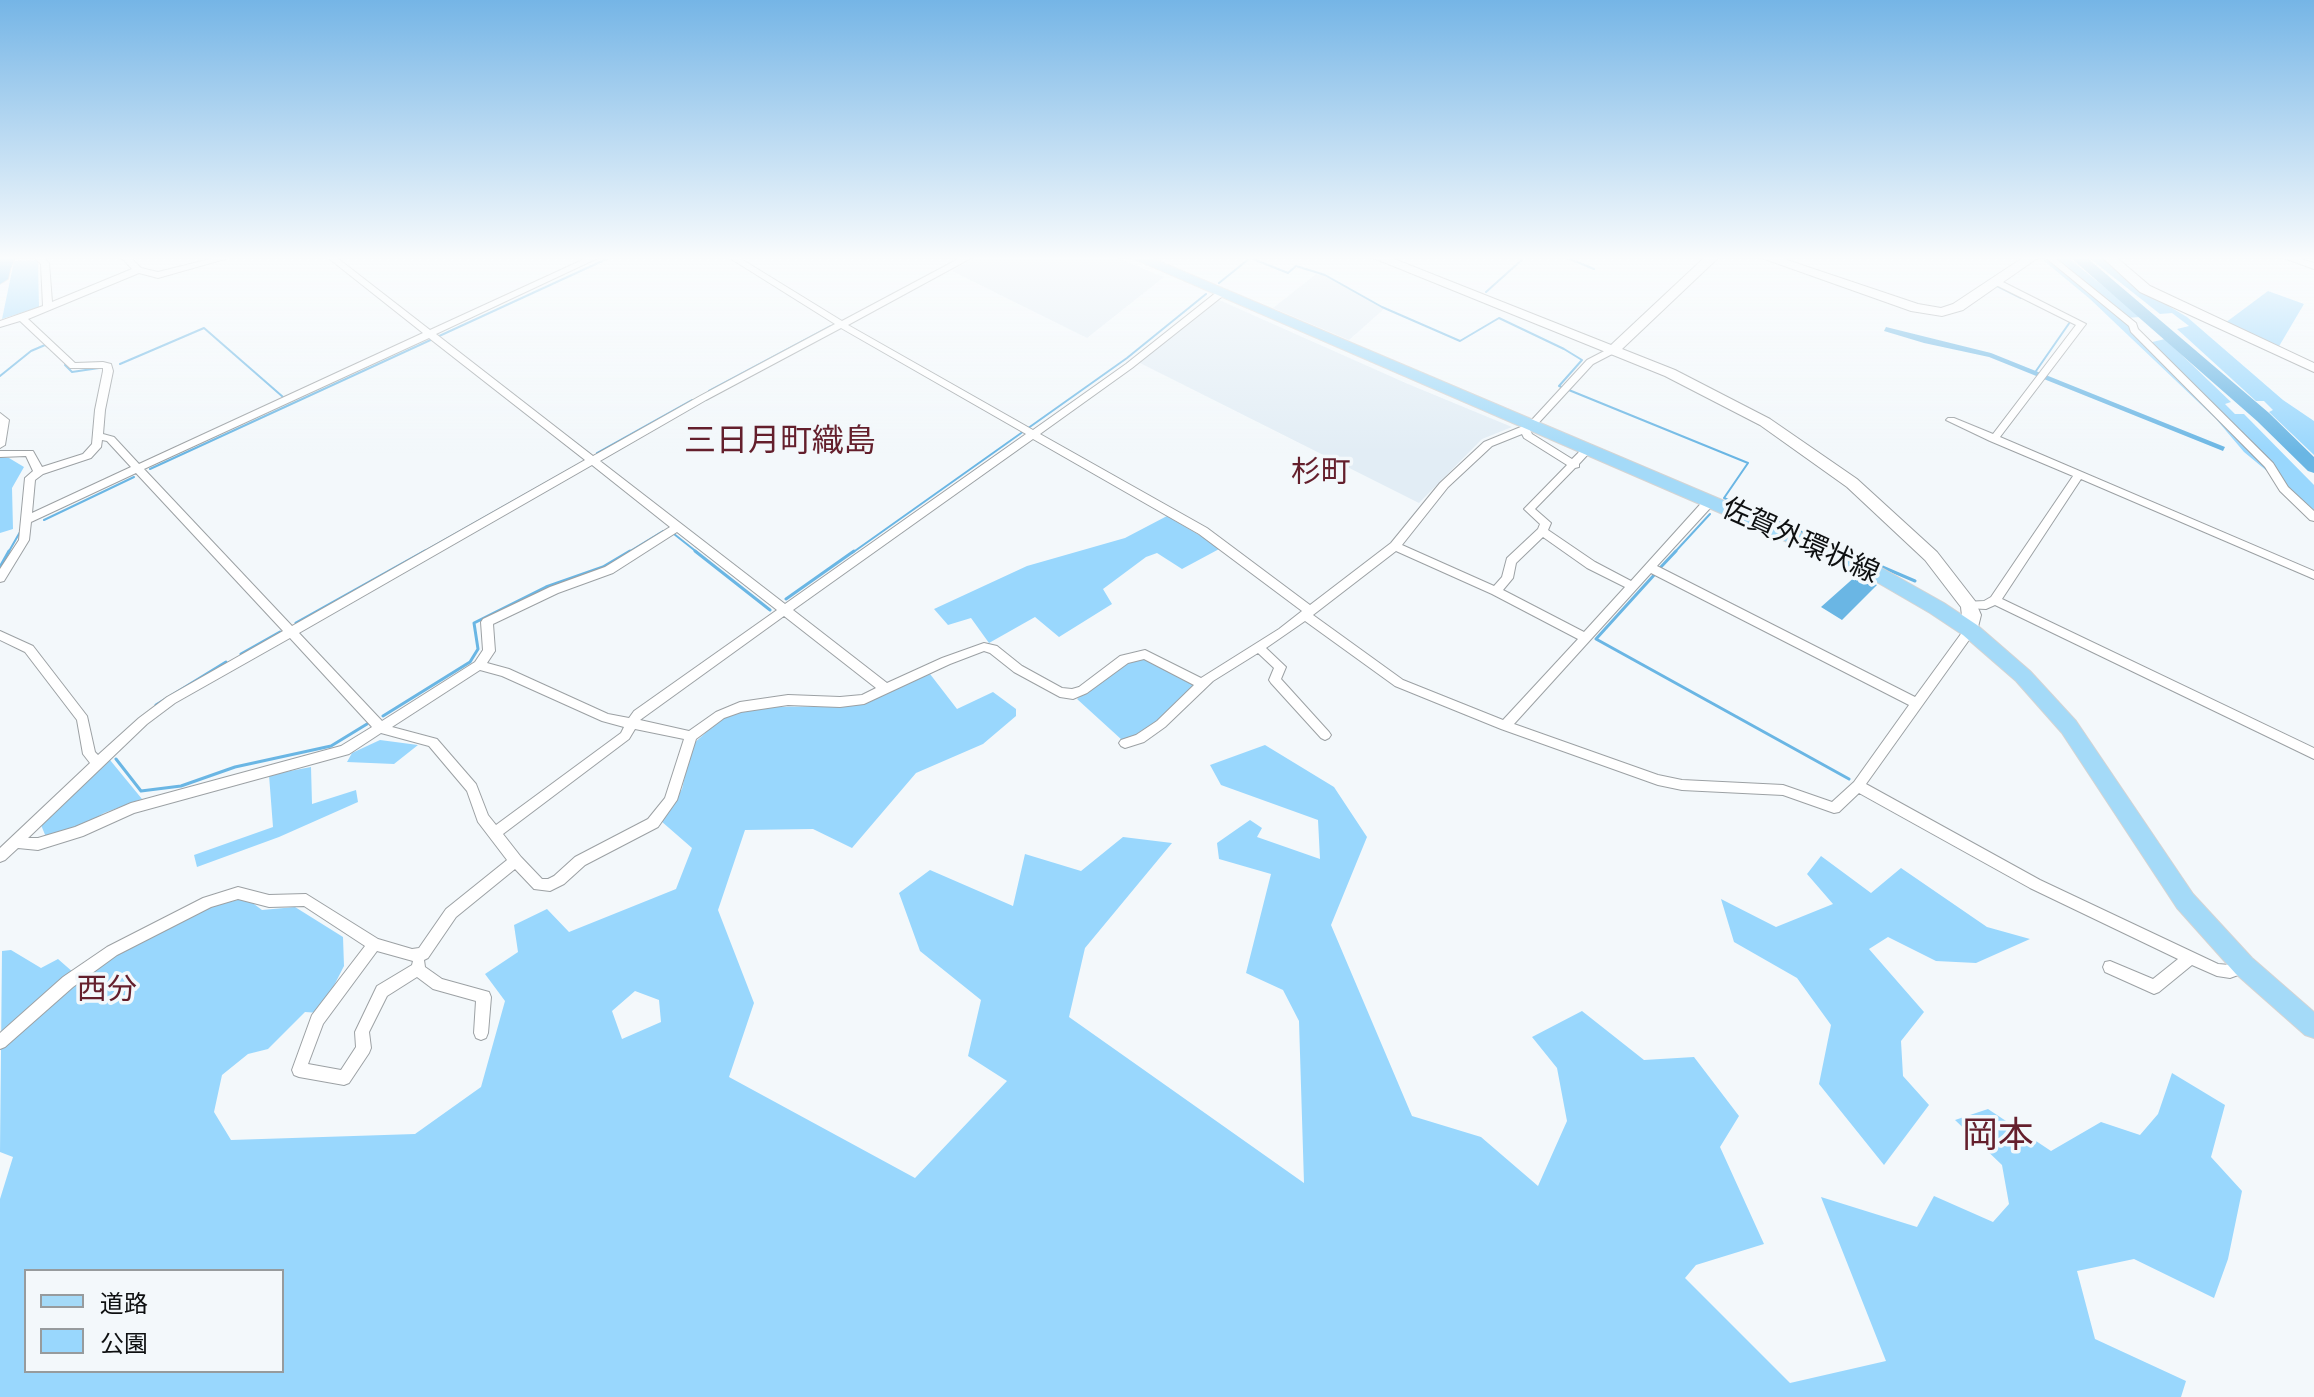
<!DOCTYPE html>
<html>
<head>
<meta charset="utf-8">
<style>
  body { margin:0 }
  #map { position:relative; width:2314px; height:1397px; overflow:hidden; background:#f3f8fb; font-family:Signika,"Noto Sans JP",sans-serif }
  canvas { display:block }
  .legend { position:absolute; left:24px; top:1269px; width:260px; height:104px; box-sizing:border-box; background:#f3f8fb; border:2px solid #979b9d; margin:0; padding:10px 14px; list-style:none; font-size:24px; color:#0e1011 }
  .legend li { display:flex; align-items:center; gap:16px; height:40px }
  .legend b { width:40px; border:2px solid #979b9d }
</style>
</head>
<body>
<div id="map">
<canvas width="2314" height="1397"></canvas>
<ul class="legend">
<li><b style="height:10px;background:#a4daf8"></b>道路</li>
<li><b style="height:22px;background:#99d7fd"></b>公園</li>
</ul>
</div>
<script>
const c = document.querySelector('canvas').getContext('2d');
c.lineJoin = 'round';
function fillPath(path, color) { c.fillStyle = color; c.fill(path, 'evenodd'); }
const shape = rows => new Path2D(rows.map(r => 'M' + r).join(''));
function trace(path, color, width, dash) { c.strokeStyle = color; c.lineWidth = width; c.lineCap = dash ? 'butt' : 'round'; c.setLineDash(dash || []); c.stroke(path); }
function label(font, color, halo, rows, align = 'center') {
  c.font = font + ' Signika,"Noto Sans JP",sans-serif'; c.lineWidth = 7; c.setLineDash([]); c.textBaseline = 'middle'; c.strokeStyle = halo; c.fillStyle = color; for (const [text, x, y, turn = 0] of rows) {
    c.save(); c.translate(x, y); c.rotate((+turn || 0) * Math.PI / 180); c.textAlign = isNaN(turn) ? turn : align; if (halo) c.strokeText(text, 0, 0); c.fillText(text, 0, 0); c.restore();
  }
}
const built = shape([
  [976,257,1115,257,1164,277,1087,338,952,271],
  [1316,274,1325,275,1384,309,1349,340,1273,308],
  [1217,299,1408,384,1512,427,1482,439,1419,503,1138,362]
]);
const green = shape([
  [2067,257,2142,317,2124,318,2144,344,2165,339,2231,402,2225,404,2235,414,2244,414,2314,485,2314,510,2244,452,2216,419,2090,299,2043,260],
  [2088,257,2100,257,2145,292,2187,317,2283,400,2314,421,2314,455,2269,412,2273,410,2264,401,2256,401,2177,329,2189,326,2172,313,2160,314],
  [38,260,39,307,2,319,14,261],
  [2268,291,2304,304,2278,348,2225,323],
  [0,457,9,458,24,467,12,488,13,529,0,533],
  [1167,516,1221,548,1182,569,1157,553,1146,557,1103,589,1112,604,1059,637,1035,617,989,643,971,618,948,625,934,609,1027,566,1125,538],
  [1147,657,1197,685,1142,734,1122,740,1077,699,1129,661],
  [930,674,957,709,993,692,1016,709,1016,716,983,744,916,773,852,848,813,829,745,830,718,910,754,1003,729,1077,915,1178,1007,1081,968,1056,981,1000,920,951,899,893,930,870,1013,906,1025,854,1081,871,1123,837,1172,843,1085,948,1069,1017,1304,1183,1299,1021,1283,990,1246,973,1271,874,1219,859,1217,843,1250,820,1262,828,1257,837,1320,859,1318,820,1221,785,1210,765,1265,745,1334,787,1367,837,1331,925,1412,1116,1481,1137,1538,1186,1567,1121,1557,1068,1532,1037,1582,1011,1644,1060,1694,1057,1739,1116,1720,1147,1764,1244,1696,1265,1685,1278,1790,1383,1886,1361,1821,1197,1917,1227,1934,1196,1993,1222,2009,1204,2002,1165,1955,1120,1988,1109,2051,1151,2101,1122,2140,1135,2158,1114,2172,1073,2225,1105,2211,1157,2242,1191,2228,1259,2214,1298,2134,1259,2077,1271,2095,1339,2186,1381,2181,1397,0,1397,0,1199,13,1157,0,1152,2,951,11,950,41,968,58,959,74,973,208,907,246,898,262,910,295,907,343,937,344,966,320,1013,305,1012,268,1049,248,1054,222,1075,214,1112,231,1140,415,1134,481,1087,505,1001,485,974,518,952,514,925,547,909,569,932,676,889,692,848,661,821,682,789,692,745,722,718,758,707,854,706],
  [635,991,659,1000,661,1022,622,1039,612,1011],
  [26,1271,282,1271,282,1371,26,1371],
  [380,740,418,745,394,764,347,762,352,753],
  [110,760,142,799,104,813,80,828,46,837,41,825],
  [311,767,312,804,356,790,358,802,279,837,197,867,194,855,273,827,269,775],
  [1821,856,1871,893,1901,868,1987,927,2030,939,1976,963,1936,961,1888,937,1869,949,1924,1012,1901,1041,1903,1076,1929,1105,1884,1165,1819,1084,1831,1025,1797,978,1734,942,1721,899,1776,927,1833,904,1807,874]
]);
const water = shape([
  [1886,327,1991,353,2225,447,2223,451,1989,357,1924,343,1884,331],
  [1857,575,1877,585,1842,620,1821,607]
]);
const streamFar1 = shape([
  [1248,257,1288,273,1296,266,1325,275,1382,307,1460,341,1499,318,1564,349,1582,360,1559,386,1748,463,1724,498,1850,553],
  [1565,257,1594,269],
  [1219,283,1250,258],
  [1997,286,2021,298],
  [1486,292,1525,257],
  [120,364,204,328,283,397],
  [65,365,72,372,99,368],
  [2036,371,2070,322],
  [0,376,31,351,45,345,49,348],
  [709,391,831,326],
  [597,453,692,400],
  [150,469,611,257],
  [44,520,134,477],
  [674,534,698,553],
  [8,553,20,532],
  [421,553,579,464],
  [627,553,663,531],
  [852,553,1127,358,1206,294],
  [1674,553,1710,514]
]);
const stream = shape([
  [695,551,770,610],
  [1845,551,1915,581],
  [0,567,9,551],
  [1659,569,1676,551],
  [1655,574,1596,639,1849,779],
  [786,599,854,551],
  [296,623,425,551],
  [241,654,280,632],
  [156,705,226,662],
  [383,716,470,662,478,649,474,623,546,587,603,567,630,551],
  [116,759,141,791,181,786,235,767,331,746,367,724]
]);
const river = shape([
  [2070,257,2086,257,2269,413,2314,457,2314,473,2308,471,2257,421,2070,257]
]);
const street = shape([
  [34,257,43,257,49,263,52,302,132,269,121,257,130,257,141,268,158,272,218,257,232,257,158,278,139,273,28,319,75,363,103,362,111,364,113,371,105,410,103,434,114,437,139,464,423,333,327,257,336,257,430,330,589,257,600,257,436,334,593,456,700,396,835,324,728,257,738,257,842,321,962,257,973,257,848,325,1033,430,1126,364,1218,291,1224,291,1224,295,1132,368,1040,434,1207,528,1310,605,1391,543,1440,483,1484,442,1528,424,1587,360,1610,348,1616,348,1616,352,1593,364,1534,428,1530,430,1532,434,1572,459,1583,448,1587,447,1592,450,1579,464,1579,467,1575,468,1535,509,1551,523,1548,530,1595,562,1631,581,1705,499,1713,499,1714,502,1713,505,1657,566,1915,697,1966,627,1974,627,1976,630,1974,633,1866,784,2040,880,2218,964,2230,965,2244,960,2249,961,2251,966,2249,971,2230,978,2217,976,2192,965,2159,992,2154,994,2105,972,2103,967,2105,962,2110,961,2153,979,2178,959,2030,888,1859,793,1839,812,1834,813,1783,795,1682,790,1658,785,1501,729,1395,686,1305,621,1266,648,1286,667,1281,679,1329,732,1331,735,1329,738,1325,740,1321,738,1271,683,1269,680,1274,668,1258,653,1213,681,1165,727,1144,742,1125,748,1121,746,1119,743,1121,740,1136,735,1157,721,1194,685,1144,659,1128,663,1087,693,1073,699,1060,697,1014,672,990,653,984,651,950,664,864,704,840,707,788,705,741,712,724,718,696,739,677,800,658,827,585,865,564,884,550,891,534,889,515,869,456,917,428,958,424,960,425,967,442,979,489,992,491,997,488,1033,486,1038,481,1040,476,1038,474,1033,476,1001,433,989,417,977,387,996,369,1032,371,1048,369,1053,349,1083,344,1085,299,1077,294,1075,292,1070,312,1015,365,946,304,906,269,907,238,899,211,907,117,955,73,987,5,1047,0,1049,0,1033,63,977,107,947,203,898,238,887,269,895,306,894,378,939,412,949,419,948,446,909,507,860,478,822,467,791,429,746,381,733,349,754,134,813,83,836,38,850,18,848,5,860,0,862,0,848,90,763,83,754,77,720,25,652,0,640,0,631,33,646,87,716,95,752,98,755,139,718,167,697,283,631,136,473,31,522,29,540,4,581,0,582,0,569,19,540,25,478,33,471,26,456,0,457,0,451,33,451,42,467,83,454,92,444,95,410,103,371,103,368,70,368,20,321,0,327,0,321,43,306,41,264,34,257],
  [841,328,1026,434,785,604,600,461,706,400,841,328],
  [429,338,585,460,292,626,144,469,429,338],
  [1522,434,1524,438,1567,465,1524,509,1540,524,1538,529,1507,558,1502,577,1494,586,1402,545,1448,487,1492,446,1522,434],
  [1033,439,1199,534,1302,611,1279,629,1201,678,1145,650,1120,656,1079,687,1072,689,1062,688,1022,666,997,646,984,643,942,658,887,683,793,610,1033,439],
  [102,440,107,441,131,467,32,513,35,480,43,474,91,458,101,447,102,440],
  [592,465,670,527,605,567,550,587,483,619,481,622,483,650,475,662,382,721,299,633,592,465],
  [677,532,777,610,634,711,629,718,608,714,509,669,487,663,495,651,493,624,558,593,613,573,677,532],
  [1543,537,1587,568,1625,587,1584,632,1503,590,1513,578,1516,563,1543,537],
  [1396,551,1492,594,1578,639,1503,720,1403,680,1313,615,1396,551],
  [1651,573,1909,705,1854,782,1832,802,1783,785,1682,780,1658,775,1514,724,1651,573],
  [784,616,876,688,862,695,840,697,788,695,740,702,716,712,689,731,640,720,784,616],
  [290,638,372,727,341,746,131,803,75,827,38,838,28,838,147,724,175,703,290,638],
  [480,670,502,676,602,721,624,727,621,733,496,825,488,815,476,784,437,739,392,727,480,670],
  [635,729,684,739,665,798,648,819,575,857,554,876,548,879,542,879,521,857,503,834,629,739,635,729],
  [377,951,413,961,412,965,377,986,355,1032,356,1047,341,1070,308,1064,323,1024,377,951],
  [2045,257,2054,257,2136,323,2138,329,2273,463,2288,487,2314,511,2314,521,2310,520,2280,491,2265,467,2131,332,2129,326,2045,257],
  [2281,257,2294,257,2314,263,2314,269,2281,257],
  [1995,278,2086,324,2000,437,2314,571,2314,579,2081,479,2002,599,2314,748,2314,759,1995,605,1986,609,1965,608,1963,605,1965,602,1984,601,1991,597,2073,476,1990,441,1946,420,1948,418,1954,418,1993,434,2076,325,1992,283,1992,279,1995,278],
  [0,413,9,420,5,445,0,448,0,413]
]);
const secondary = shape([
  [1371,257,1389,257,1611,345,1705,257,1719,257,1622,349,1675,370,1770,419,1857,479,1937,552,1975,601,1981,615,1976,635,1964,635,1961,607,1925,560,1847,487,1760,425,1665,376,1371,257],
  [1759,257,1778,257,1918,304,1941,308,1953,304,2024,257,2039,257,1963,310,1942,316,1911,311,1759,257],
  [2102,257,2116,257,2150,286,2314,363,2314,372,2140,292,2102,257]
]);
const primary = shape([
  [1130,257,1149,257,1880,567,1944,603,1977,625,2030,671,2076,721,2193,894,2252,958,2314,1012,2314,1038,2305,1035,2236,974,2177,908,2062,733,2016,681,1963,635,1930,613,1868,577,1130,257]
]);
const highway = shape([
  [0,258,10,259,12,262,8,279,0,284,0,258]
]);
const highwayBridge = shape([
  [4,262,5,257]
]);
const streetNames = [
  ["佐賀外環状線",1800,542,24]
];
const neighbourhoodNames = [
  ["杉町",1321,474],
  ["西分",107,991]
];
const quarterNames = [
  ["三日月町織島",780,443]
];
const nearNeighbourhoodnames = [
  ["岡本",1998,1138]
];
fillPath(built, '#e2edf5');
fillPath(green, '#99d7fd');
fillPath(water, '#6ab6e4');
trace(streamFar1, '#6ab6e4', 2);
trace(stream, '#6ab6e4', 3);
fillPath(river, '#6ab6e4');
trace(street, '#9ca1a4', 2);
trace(secondary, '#9ca1a4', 2);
trace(primary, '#d4d4d4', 2);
trace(highway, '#d4d4d4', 2);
fillPath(street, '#fff');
fillPath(secondary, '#fff');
fillPath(primary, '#a4daf8');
fillPath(highway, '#68c1f4');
trace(highwayBridge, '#d4d4d4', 20, []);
trace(highwayBridge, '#68c1f4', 18);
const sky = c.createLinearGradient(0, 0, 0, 453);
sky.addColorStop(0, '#75b5e6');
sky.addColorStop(0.57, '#fafcfd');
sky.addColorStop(1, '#fafcfd00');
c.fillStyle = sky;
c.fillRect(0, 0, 2314, 453);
label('28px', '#0e1011', '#f3f8fb', streetNames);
label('30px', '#641f2c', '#f3f8fb', neighbourhoodNames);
label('32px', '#641f2c', '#f3f8fb', quarterNames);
label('36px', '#641f2c', '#f3f8fb', nearNeighbourhoodnames);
</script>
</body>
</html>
